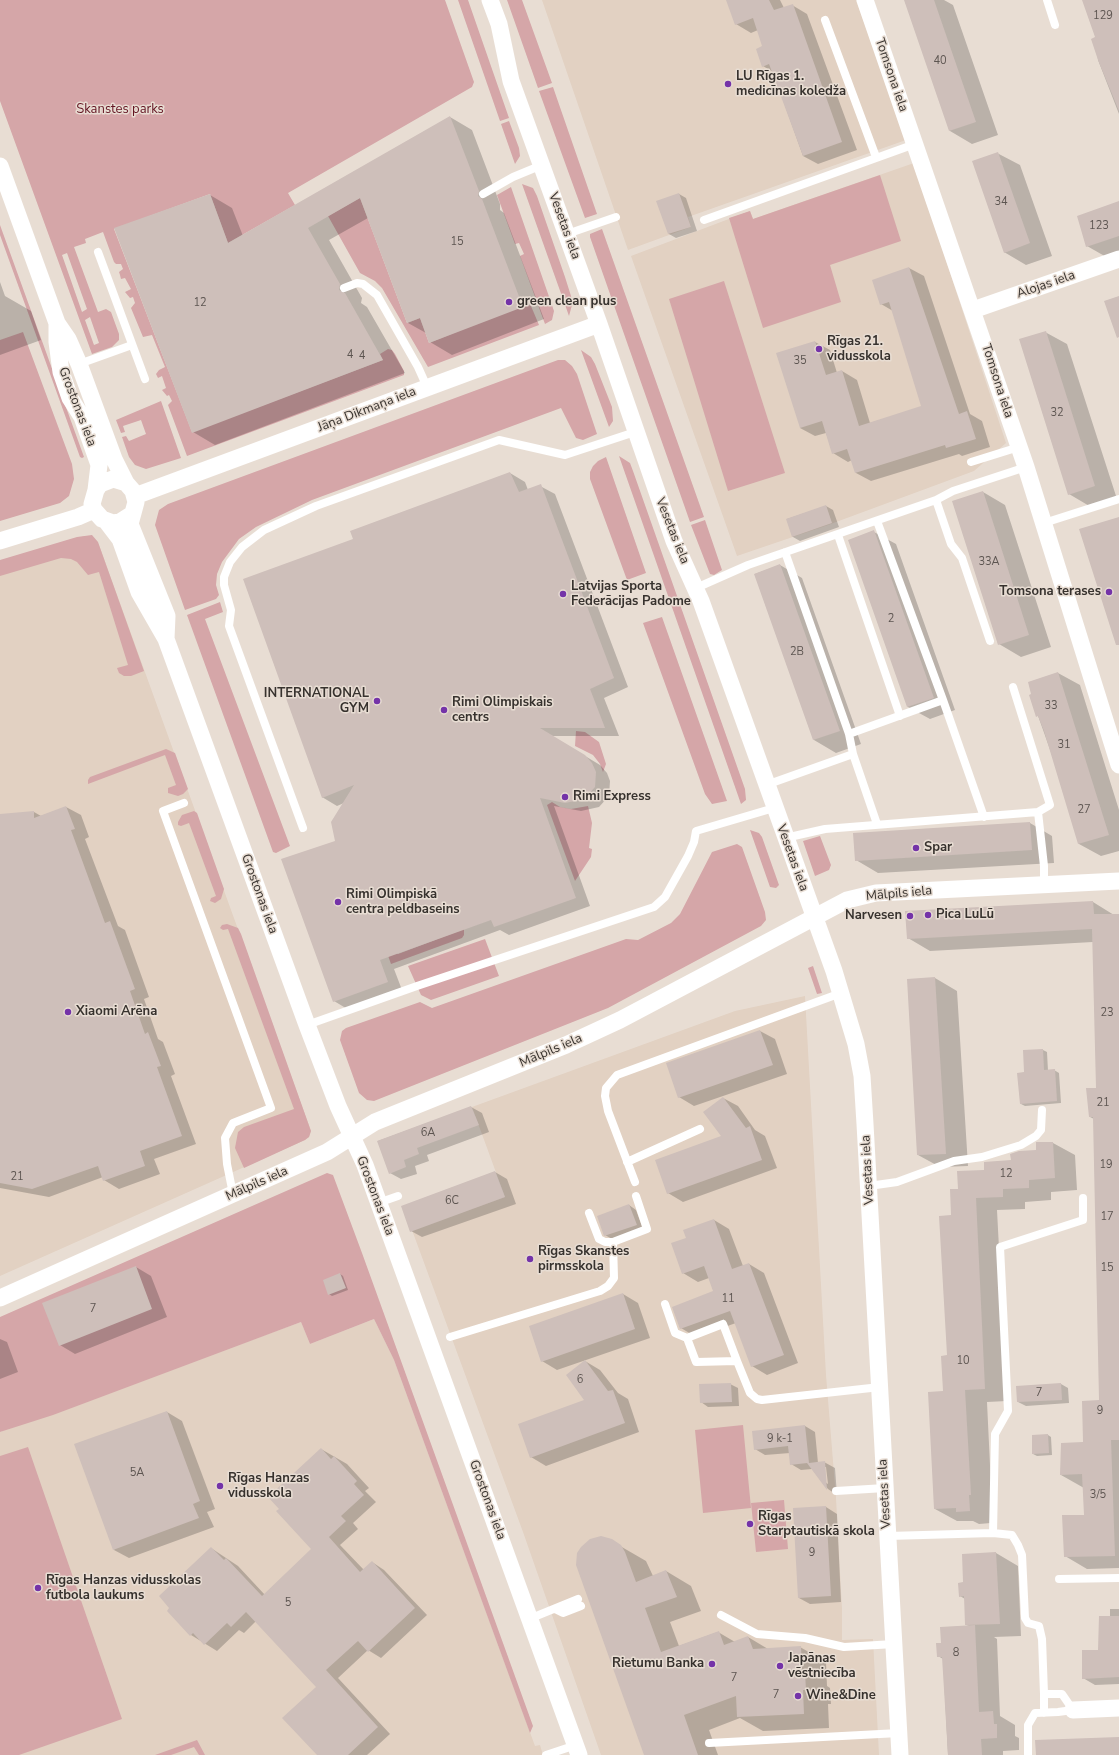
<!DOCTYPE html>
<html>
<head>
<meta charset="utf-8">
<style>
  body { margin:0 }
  canvas { display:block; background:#e8ddd3 }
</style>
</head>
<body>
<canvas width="1119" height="1755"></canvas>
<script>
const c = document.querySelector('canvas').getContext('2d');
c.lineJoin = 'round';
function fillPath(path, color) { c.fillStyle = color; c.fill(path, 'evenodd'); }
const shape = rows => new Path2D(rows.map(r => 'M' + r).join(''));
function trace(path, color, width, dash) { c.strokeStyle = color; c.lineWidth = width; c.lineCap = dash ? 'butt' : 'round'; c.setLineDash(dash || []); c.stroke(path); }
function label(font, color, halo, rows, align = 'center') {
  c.font = font + ' "Nunito Sans",sans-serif'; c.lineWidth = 3; c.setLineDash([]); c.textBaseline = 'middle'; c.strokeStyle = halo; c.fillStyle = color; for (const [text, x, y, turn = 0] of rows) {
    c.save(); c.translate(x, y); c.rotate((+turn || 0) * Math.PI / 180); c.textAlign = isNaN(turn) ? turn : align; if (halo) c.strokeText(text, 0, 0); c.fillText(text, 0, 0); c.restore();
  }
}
const built = shape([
  [542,0,856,0,906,140,688,217,691,227,628,250],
  [914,163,1006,443,974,471,828,525,737,556,631,256,750,211,753,219],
  [85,536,92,536,99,545,311,1131,309,1137,305,1140,0,1276,0,561],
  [805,996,826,1375,836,1498,842,1609,842,1640,873,1639,879,1755,601,1755,523,1532,412,1230,505,1197,472,1107,735,1011],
  [374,1319,394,1360,535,1746,540,1745,543,1755,0,1755,0,1432,301,1322,310,1344]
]);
const green = shape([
  [0,0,445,0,474,82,472,87,288,193,295,205,228,243,210,194,114,229,192,432,383,360,380,354,388,349,392,350,395,354,404,371,404,375,187,456,168,405,172,401,169,395,167,396,162,390,166,388,162,376,158,378,156,374,159,370,165,367,152,335,143,337,131,308,135,303,133,297,130,298,125,292,131,289,125,278,121,279,120,275,119,272,123,269,121,264,116,264,114,262,103,232,85,239,86,243,74,247,98,312,106,309,111,312,119,334,119,340,112,347,92,354,0,101],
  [67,253,87,309,82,312,62,255],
  [90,317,99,343,94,345,85,320],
  [458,0,468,0,509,118,500,121],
  [507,0,522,0,552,83,538,88],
  [553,87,597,214,585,218,539,91],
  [509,121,519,148,520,156,515,164,501,124],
  [880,175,901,241,830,265,841,302,763,328,729,218,750,211,753,219],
  [522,184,533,188,537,196,565,277,571,296,572,305,569,316],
  [511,187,554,311,552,320,545,324,520,256,524,254,519,243,515,244,497,195],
  [360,198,407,323,420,318,429,343,526,304,531,306,539,325,428,367,382,288,375,281,360,273,328,216],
  [0,225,84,457,82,458,80,457,0,235],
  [602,229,704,517,690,522,590,237,590,234],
  [724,281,785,473,728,491,669,299],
  [23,332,72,464,74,479,69,496,60,503,0,521,0,340],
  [581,350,591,357,595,364,612,407,613,421,609,427],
  [558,360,565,360,572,366,577,374,597,434,583,440,576,438,561,408,312,500,256,527,239,539,222,562,217,574,216,585,219,595,216,599,185,610,155,525,159,510,168,504],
  [161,401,181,458,146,469,135,465,129,457,122,437,126,436,129,441,146,434,141,420,123,426,125,432,121,433,116,420],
  [619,456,630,463,633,471,745,789,746,800,741,804],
  [606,457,646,573,627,580,590,479,590,472,593,466,598,461],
  [705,520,722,570,714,575,710,574,691,525],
  [92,535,98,542,144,671,131,676,124,676,119,673,117,668,128,665,99,572,88,575,77,562,71,559,61,558,0,576,0,560,77,537],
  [220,602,223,612,205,619,290,846,276,853,273,852,187,615],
  [662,617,727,801,712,804,705,794,643,623],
  [576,731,585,732,599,742,606,764,603,772,600,764,593,755,575,746],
  [166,749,175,753,188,789,183,794,178,796,168,793,168,788,176,785,165,755,88,784,88,780,90,777],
  [552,802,560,807,571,809,588,806,592,823,589,848,592,849,591,857,575,881,547,805],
  [194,811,197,813,224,889,221,899,215,903,210,901,211,898,216,896,189,823,181,826,178,825,178,822,182,815],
  [750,830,759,833,762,837,779,885,776,888,770,887],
  [820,836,831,865,829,870,815,876,803,841],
  [737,844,742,847,765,912,766,920,761,926,608,1008,374,1101,367,1100,359,1093,340,1040,342,1031,346,1028,420,1002,432,1008,626,939,638,940,671,923,680,914,712,852],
  [227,924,238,928,241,934,311,1131,309,1137,305,1140,244,1168,235,1148,238,1132,244,1127,294,1109,228,929,223,930,220,928,222,925],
  [464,929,464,935,462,938,391,964,385,947,398,954],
  [485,939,499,976,431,1000,421,995,408,966],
  [813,966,822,993,817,994,808,968],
  [327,1173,333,1175,362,1253,533,1726,530,1733,394,1360,374,1319,310,1344,301,1322,53,1415,0,1432,0,1317],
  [743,1425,751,1508,703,1513,695,1430],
  [28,1447,122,1719,19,1755,0,1755,0,1456],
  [784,1500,788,1549,756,1552,751,1503],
  [197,1740,205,1755,199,1755,194,1747,171,1755,155,1755]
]);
const shadow = shape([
  [727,0,780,0,784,8,792,5,807,14,857,150,818,164,803,156,773,72,763,66,764,47,758,30,751,33,736,24],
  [909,0,944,0,953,5,998,135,972,144,950,131,905,1],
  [1083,0,1119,0,1119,114,1098,60,1096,38],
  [450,117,472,130,500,204,500,210,504,213,544,319,452,355,430,342,426,333,408,323,368,218,329,240,362,298,361,303,367,307,405,373,215,445,193,432,210,195,232,208,243,236],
  [997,153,1020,165,1052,256,1026,265,1004,252],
  [679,194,686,198,697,231,676,238,669,234,658,202],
  [1119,202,1119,255,1108,258,1087,246],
  [909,268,924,276,970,414,982,421,990,447,962,456,959,454,871,481,856,473,852,460,848,462,833,453,826,433,815,436,800,428,815,342,830,350,837,373,842,371,857,380,870,423,923,407,893,311,881,304,873,281],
  [0,282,5,296,31,311,41,340,0,355],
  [1045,332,1067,344,1117,499,1091,507,1069,494],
  [510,473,525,482,528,490,540,486,555,494,628,687,604,698,619,736,552,736,600,765,607,773,610,781,609,796,599,807,581,811,554,806,590,906,509,935,500,930,394,969,402,990,349,1010,334,1001,337,841,344,803,337,806,322,797,354,539],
  [983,492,1005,505,1051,647,1021,657,999,644],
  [826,506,833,510,839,527,800,541,793,537,787,519],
  [874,532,896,544,955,710,930,719,908,707],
  [780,565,802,578,861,744,836,753,814,740,755,574],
  [1058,673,1080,685,1119,810,1119,851,1101,856,1079,844,1053,758,1031,696,1033,695,1029,683],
  [66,807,81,815,89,837,85,839,118,926,125,930,149,997,144,999,158,1039,163,1042,175,1074,171,1076,196,1144,154,1159,160,1174,119,1189,104,1180,103,1177,49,1197,0,1188,0,815,34,812,41,816],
  [1030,823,1052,836,1054,863,878,873,856,860],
  [1093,902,1114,915,1119,915,1119,1568,1087,1569,1065,1556,1085,1516,1084,1488,1061,1475,1084,1443,1100,1401,1094,1119,1090,1117,1097,1089,1093,942,930,951,908,938],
  [935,978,957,991,968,1166,940,1167,918,1155],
  [760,1031,775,1039,787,1074,694,1106,679,1097],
  [1043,1050,1047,1052,1048,1071,1054,1070,1059,1073,1061,1103,1025,1106,1021,1104,1025,1073,1024,1051],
  [723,1098,738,1106,755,1130,765,1136,777,1168,683,1202,668,1193,723,1137],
  [471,1107,482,1113,489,1132,427,1155,429,1161,415,1166,417,1174,401,1179,390,1173,378,1141],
  [1038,1143,1053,1143,1075,1155,1077,1190,1051,1192,1051,1200,1025,1202,1025,1209,997,1210,1007,1401,987,1402,992,1507,991,1523,979,1524,973,1521,957,1521,935,1509,948,1356,952,1216,959,1190,985,1170,1037,1151],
  [495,1172,507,1179,516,1204,422,1237,411,1231],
  [629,1205,636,1210,643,1229,612,1239,605,1235],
  [714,1220,729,1229,743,1266,749,1264,764,1273,798,1363,767,1375,752,1366,736,1323,696,1337,681,1328,714,1292,709,1278,698,1282,683,1273,687,1238],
  [136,1267,151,1276,167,1317,75,1354,60,1345],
  [340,1274,343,1276,348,1290,332,1296,329,1294],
  [623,1294,638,1303,650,1338,557,1370,542,1361],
  [0,1339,7,1342,18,1372,0,1379],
  [585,1361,600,1370,618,1393,628,1399,639,1432,546,1466,531,1457,586,1400],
  [730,1384,738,1388,739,1406,708,1407,701,1402],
  [1061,1384,1068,1388,1069,1403,1026,1406,1018,1402,1017,1387],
  [167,1412,182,1421,215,1509,207,1512,214,1527,129,1558,114,1550],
  [805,1426,815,1432,818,1463,824,1462,835,1468,837,1495,828,1489,812,1469,801,1470,791,1464,790,1453,765,1455,755,1449,753,1432],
  [824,1467,826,1467,828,1484,825,1482],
  [1048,1435,1051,1437,1052,1455,1037,1456,1033,1454],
  [321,1449,347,1464,369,1488,365,1491,376,1502,353,1523,358,1529,340,1545,364,1570,372,1562,384,1570,427,1615,381,1658,368,1650,338,1678,390,1734,367,1755,318,1755,317,1687,256,1621,244,1633,239,1630,217,1651,191,1635,211,1548,238,1566,265,1595,313,1549],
  [826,1507,837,1514,841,1602,810,1604,799,1598],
  [608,1539,646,1561,653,1576,666,1571,691,1586,701,1611,670,1622,679,1646,718,1632,735,1642,748,1637,768,1649,800,1647,826,1662,827,1686,830,1688,831,1704,828,1704,829,1728,763,1731,740,1718,709,1730,718,1755,645,1755],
  [996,1553,1018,1566,1021,1636,994,1637,997,1639,1000,1716,1015,1725,1015,1736,1019,1738,1019,1750,1003,1751,1003,1755,948,1755,943,1659,938,1656,942,1644,969,1626,966,1625,965,1599,960,1596,964,1583],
  [1110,1609,1119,1609,1119,1684,1095,1685,1083,1678,1099,1651,1110,1617]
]);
const building = shape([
  [726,0,769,0,774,10,793,4,842,142,803,156,769,64,762,67,756,49,762,46,753,18,735,25],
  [904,0,934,0,976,122,949,131],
  [1082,0,1119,0,1119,111,1098,60,1091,39,1095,37],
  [450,116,479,191,478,196,482,199,523,307,429,343,420,318,407,323,360,198,308,228,340,284,339,290,345,293,383,360,192,433,114,228,210,194,228,243],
  [998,152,1030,243,1004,253,972,161],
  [679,193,691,227,668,234,656,201],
  [1119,201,1119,236,1086,247,1077,216],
  [909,267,959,414,967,411,976,439,946,448,945,445,855,473,847,449,832,454,822,421,800,428,776,353,815,341,826,375,842,370,859,426,921,406,889,302,880,305,872,280],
  [1119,296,1119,337,1117,338,1104,301],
  [1046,331,1095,486,1068,495,1019,339],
  [510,472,519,492,541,484,614,678,590,689,605,728,540,728,585,755,592,763,596,772,595,787,584,799,565,803,540,798,576,898,494,927,491,920,380,960,388,982,333,1002,281,859,335,841,331,822,354,785,322,798,243,579,353,539,350,531],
  [983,491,1029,635,998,645,952,501],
  [826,505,832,523,792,537,786,519],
  [1119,517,1119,645,1116,645,1079,529],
  [874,530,934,698,907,707,848,540],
  [780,564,840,731,813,740,754,574],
  [1058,672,1109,835,1078,844,1044,731,1038,716,1036,717,1029,695,1031,694,1028,682],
  [66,806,75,829,71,830,105,923,110,921,135,989,130,991,145,1034,148,1032,161,1066,157,1067,182,1136,140,1151,145,1166,103,1181,98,1166,32,1189,0,1183,0,814,34,811,34,818],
  [1030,822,1032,850,855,861,853,833],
  [1093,901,1094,914,1119,914,1119,1440,1111,1440,1115,1556,1064,1557,1062,1515,1084,1515,1082,1474,1060,1475,1061,1443,1083,1442,1082,1401,1099,1400,1093,1117,1089,1117,1086,1088,1096,1088,1092,929,907,939,905,911],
  [935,977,946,1154,917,1155,907,979],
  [760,1030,773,1065,678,1098,666,1063],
  [1043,1049,1044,1070,1055,1069,1057,1101,1020,1104,1017,1073,1024,1072,1023,1050],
  [723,1097,746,1128,750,1126,762,1160,667,1194,655,1160,721,1136,703,1112],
  [471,1106,479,1125,417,1148,419,1154,404,1160,406,1167,389,1174,377,1141],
  [1036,1142,1053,1142,1055,1178,1029,1180,1029,1188,1003,1189,1003,1197,976,1198,985,1389,965,1390,971,1495,969,1495,970,1511,956,1512,956,1508,934,1509,928,1392,943,1391,941,1356,947,1355,939,1216,951,1215,950,1189,958,1189,957,1171,984,1170,984,1162,1011,1160,1010,1154,1019,1151,1036,1150],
  [495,1171,505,1197,410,1232,401,1206],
  [629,1204,637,1225,604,1236,597,1216],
  [714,1219,732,1269,749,1263,784,1355,751,1367,730,1311,680,1329,672,1307,713,1291,704,1266,682,1274,671,1243,686,1238,683,1230],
  [136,1266,152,1309,59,1346,42,1303],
  [340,1273,346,1288,328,1295,323,1280],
  [623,1293,635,1329,541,1362,529,1326],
  [585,1360,608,1391,613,1390,625,1423,530,1458,518,1424,584,1400,566,1375],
  [731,1383,732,1402,700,1403,699,1384],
  [1061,1383,1062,1400,1017,1402,1016,1386],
  [167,1411,200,1501,193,1504,199,1518,113,1550,74,1444],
  [805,1425,809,1463,825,1461,827,1490,807,1463,790,1465,788,1446,754,1450,752,1431],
  [1048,1434,1049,1453,1032,1454,1032,1435],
  [321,1448,331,1459,334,1456,357,1481,354,1484,364,1495,341,1516,346,1521,329,1537,360,1572,372,1561,415,1608,368,1652,358,1641,326,1670,378,1727,348,1755,317,1755,282,1718,316,1687,246,1612,231,1627,227,1623,204,1645,193,1633,190,1636,167,1611,169,1608,159,1596,211,1547,224,1560,226,1558,262,1596,311,1549,276,1511,279,1509,268,1497],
  [826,1506,831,1596,798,1598,793,1508],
  [601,1536,612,1539,621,1545,625,1552,636,1582,666,1570,677,1597,645,1608,661,1652,719,1631,724,1645,748,1636,753,1649,801,1646,802,1672,805,1672,806,1690,803,1690,804,1714,737,1717,736,1696,684,1715,698,1755,644,1755,576,1565,577,1553,581,1547,590,1539],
  [996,1552,1000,1624,965,1625,964,1596,959,1597,958,1583,963,1582,962,1554],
  [1099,1616,1119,1616,1119,1677,1082,1679,1082,1650,1098,1650],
  [975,1625,979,1712,993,1711,994,1724,997,1724,997,1738,981,1739,982,1755,948,1755,942,1657,937,1657,936,1643,941,1643,940,1627],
  [1119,1737,1119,1755,1036,1755,1035,1740]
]);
const service = shape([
  [1047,0,1055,25],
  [825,20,876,157],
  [483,194,513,177,542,165],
  [704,220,915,144],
  [567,234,616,217],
  [98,252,145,379],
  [344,288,357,283,363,284,377,295,418,367,427,387],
  [79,364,132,345],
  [971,462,1019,447],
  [936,500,951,544,962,558,990,641],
  [877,521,943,700,984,817],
  [1044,523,1119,499],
  [838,535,900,716],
  [785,552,849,734,853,754,877,824],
  [696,588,748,565,936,500,953,491,1026,467],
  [1013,687,1050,805,1038,812,1044,866,1044,885],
  [849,734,943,700],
  [766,785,853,754],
  [184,803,163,811,271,1108,233,1123,225,1138,227,1164,233,1194],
  [303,828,229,626,231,610,224,585,224,577,230,562,242,547,264,530,316,506,499,440,565,455,635,432],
  [785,838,825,829,1038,812],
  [307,1025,417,986,654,907,665,897,688,856,694,842,696,831,774,808],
  [627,1162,700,1129],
  [635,1182,608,1111,605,1096,606,1088,617,1075,841,993],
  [869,1186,897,1182,954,1161,982,1157,1021,1145,1036,1136,1041,1130,1042,1110],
  [378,1203,398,1196],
  [589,1213,599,1239,605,1242,613,1242,647,1229,636,1196],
  [665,1304,675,1333,687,1338],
  [723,1324,737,1361,696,1362,687,1338,723,1324],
  [450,1337,600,1291,608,1286,614,1278,613,1242],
  [737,1361,750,1393,757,1399,762,1400,880,1387],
  [836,1491,885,1488],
  [993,1533,995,1434,1008,1411,1000,1247,1083,1220,1083,1198],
  [888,1536,993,1533,1012,1535,1018,1545,1022,1555,1025,1618,1028,1623,1039,1626,1042,1639,1044,1694],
  [1059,1579,1119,1578],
  [555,1609,563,1613,581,1606],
  [721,1615,757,1634,805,1638,844,1647,894,1644],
  [529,1619,578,1599],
  [709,1743,899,1733],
  [546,1755,576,1745],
  [1028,1755,1028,1725,1035,1713,1058,1712,1073,1710,1062,1694,1044,1694,1044,1713]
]);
const minor = shape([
  [490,0,499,24,511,81,599,324,674,541,701,601,834,971,856,1044,862,1076,865,1124,900,1755],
  [865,0,1026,467,1119,765],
  [0,166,57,323,68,339,79,364,114,459,126,483],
  [973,310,1119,259],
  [57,323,57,342,61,372,70,398,82,417,99,465,96,490],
  [135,496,599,324],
  [131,515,120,522,113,523,102,519,94,510,92,504,96,490,100,484,113,479,126,483,133,491,136,502,130,524,167,616,166,639],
  [107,522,120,539,139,592,166,639,307,1025,338,1106,365,1165,579,1755],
  [0,541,78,517,94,510],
  [0,1298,327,1152,375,1122,566,1045,620,1020,847,900,876,893,1119,881],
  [1073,1710,1119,1708]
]);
const markers = [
  [728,84,4,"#7433a8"],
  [509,302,4,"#7433a8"],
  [819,349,4,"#7433a8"],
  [1109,592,4,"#7433a8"],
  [563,594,4,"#7433a8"],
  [377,701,4,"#7433a8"],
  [444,710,4,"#7433a8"],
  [565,797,4,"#7433a8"],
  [916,848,4,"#7433a8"],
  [338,902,4,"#7433a8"],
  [928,915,4,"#7433a8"],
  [910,916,4,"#7433a8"],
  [68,1012,4,"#7433a8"],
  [530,1259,4,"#7433a8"],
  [220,1486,4,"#7433a8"],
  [750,1524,4,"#7433a8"],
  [38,1588,4,"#7433a8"],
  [712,1664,4,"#7433a8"],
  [780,1666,4,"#7433a8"],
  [798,1696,4,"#7433a8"]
];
const numberNames = [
  ["129",1103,16],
  ["40",940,61],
  ["34",1001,202],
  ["123",1099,226],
  ["15",457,242],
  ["12",200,303],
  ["4",350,355],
  ["4",362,356],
  ["35",800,361],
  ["32",1057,413],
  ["33A",989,562],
  ["2",891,619],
  ["2B",797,652],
  ["33",1051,706],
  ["31",1064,745],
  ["27",1084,810],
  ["23",1107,1013],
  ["21",1103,1103],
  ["6A",428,1133],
  ["19",1106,1165],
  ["12",1006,1174],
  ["21",17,1177],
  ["6C",452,1201],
  ["17",1107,1217],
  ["15",1107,1268],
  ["11",728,1299],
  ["7",93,1309],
  ["10",963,1361],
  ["6",580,1380],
  ["7",1039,1393],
  ["9",1100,1411],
  ["9 k-1",780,1439],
  ["5A",137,1473],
  ["3/5",1098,1495],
  ["9",812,1553],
  ["5",288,1603],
  ["8",956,1653],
  ["7",734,1678],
  ["7",776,1695]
];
const streetNames = [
  ["Tomsona iela",891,75,71],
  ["Vesetas iela",564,226,70],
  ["Alojas iela",1046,285,-19],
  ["Tomsona iela",997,381,72],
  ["Grostonas iela",77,407,69],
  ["Jāņa Dikmaņa iela",367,410,-21],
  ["Vesetas iela",672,531,68],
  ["Vesetas iela",792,858,70],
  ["Grostonas iela",259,894,70],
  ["Mālpils iela",899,894,-5],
  ["Mālpils iela",551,1051,-23],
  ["Vesetas iela",868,1170,-93],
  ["Mālpils iela",257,1184,-24],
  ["Grostonas iela",375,1196,69],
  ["Vesetas iela",885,1494,-93],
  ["Grostonas iela",487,1500,70]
];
const poiNames = [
  ["LU Rīgas 1.",736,77],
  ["medicīnas koledža",736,92],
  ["green clean plus",517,302],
  ["Rīgas 21.",827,342],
  ["vidusskola",827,357],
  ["Latvijas Sporta",571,587],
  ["Federācijas Padome",571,602],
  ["Tomsona terases",1101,592,"right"],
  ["INTERNATIONAL",369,694,"right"],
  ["GYM",369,709,"right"],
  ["Rimi Olimpiskais",452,703],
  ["centrs",452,718],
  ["Rimi Express",573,797],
  ["Spar",924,848],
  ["Rimi Olimpiskā",346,895],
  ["centra peldbaseins",346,910],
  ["Pica LuLū",936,915],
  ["Narvesen",902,916,"right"],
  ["Xiaomi Arēna",76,1012],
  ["Rīgas Skanstes",538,1252],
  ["pirmsskola",538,1267],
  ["Rīgas Hanzas",228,1479],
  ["vidusskola",228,1494],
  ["Rīgas",758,1517],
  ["Starptautiskā skola",758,1532],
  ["Rīgas Hanzas vidusskolas",46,1581],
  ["futbola laukums",46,1596],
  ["Japānas",788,1659],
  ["vēstniecība",788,1674],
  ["Rietumu Banka",704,1664,"right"],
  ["Wine&Dine",806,1696]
];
const parkNames = [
  ["Skanstes parks",120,110]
];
fillPath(built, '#e2d1c2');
fillPath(green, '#d5a6a8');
fillPath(shadow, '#0003');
fillPath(building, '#cebfba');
trace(service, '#fff', 8);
trace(minor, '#fff', 17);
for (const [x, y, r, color] of markers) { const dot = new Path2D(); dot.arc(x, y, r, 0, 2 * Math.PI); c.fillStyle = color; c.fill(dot); trace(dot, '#e8ddd3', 1.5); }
label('11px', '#5d5551', null, numberNames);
label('13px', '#37322e', '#e8ddd3', streetNames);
label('bold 13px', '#37322e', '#e8ddd3', poiNames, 'left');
label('13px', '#631422', '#e8ddd3', parkNames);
</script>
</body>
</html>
